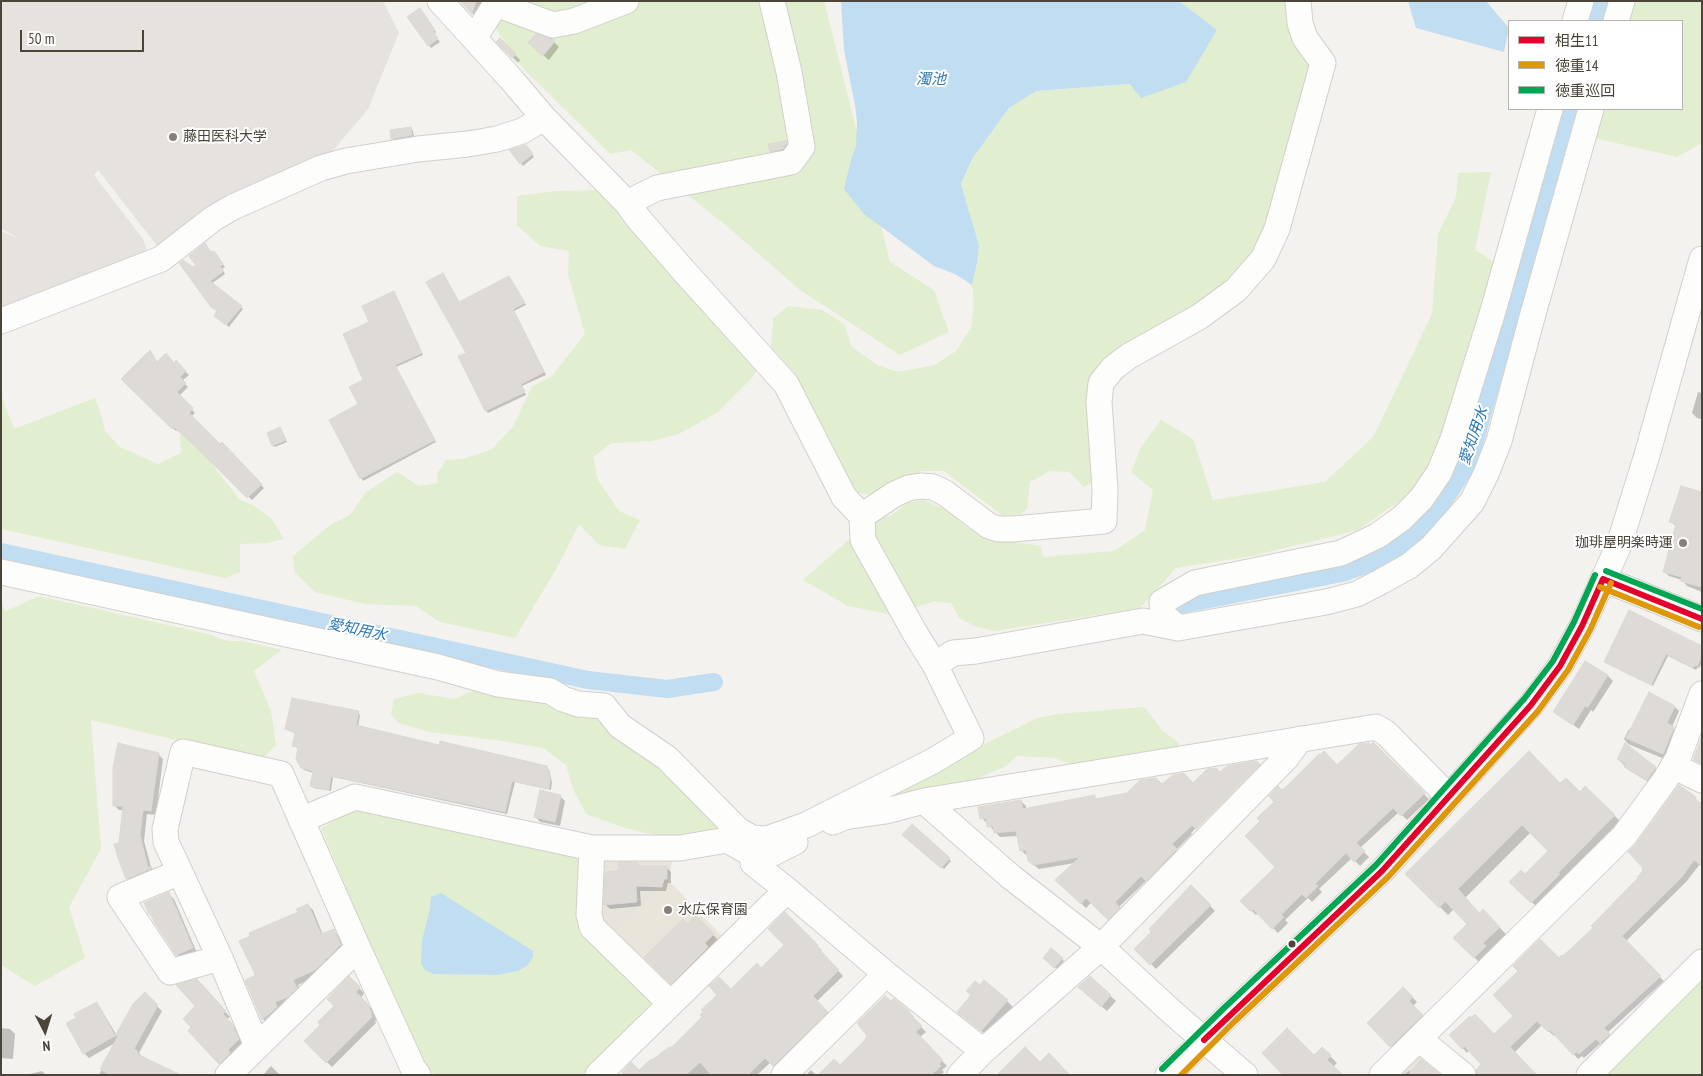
<!DOCTYPE html>
<html>
<head>
<meta charset="utf-8">
<style>
  body { margin:0 }
  #map { position:relative; width:1703px; height:1076px; overflow:hidden; background:#f4f2ee; font-family:"PT Sans Narrow","Noto Sans JP",sans-serif }
  canvas { display:block }
  .frame { position:absolute; inset:0; border:2px solid #4b4439; pointer-events:none }
  .legend { position:absolute; left:1508px; top:20px; width:175px; height:90px; box-sizing:border-box; background:#fff; border:1px solid #b7b4b0; margin:0; padding:6px 9px; list-style:none; font-size:15px; color:#4b4439 }
  .legend li { display:flex; align-items:center; gap:10px; height:25px }
  .legend b { width:25px; border:1px solid #b7b4b0 }
  .north { position:absolute; left:20px; top:1006px; width:50px; height:50px; -webkit-text-stroke:4px #fff; paint-order:stroke; rotate:175deg; font-size:14px; font-weight:700; line-height:20px; text-align:center; color:#4b4439 }
  .north::after { content:''; display:block; margin:auto; width:18px; height:22px; background:#4b4439; clip-path:polygon(50% 0,100% 100%,50% 72%,0 100%) }
  .scale { position:absolute; left:20px; top:30px; width:124px; height:22px; box-sizing:border-box; border:2px solid #4b4439; border-top:0; padding-left:6px; font-size:15px; line-height:18px; white-space:nowrap; color:#4b4439; -webkit-text-stroke:4px #fff; paint-order:stroke }
</style>
</head>
<body>
<div id="map">
<canvas width="1703" height="1076"></canvas>
<div class="frame"></div>
<ul class="legend">
<li><b style="height:6px;background:#e4002b"></b>相生11</li>
<li><b style="height:6px;background:#dd9709"></b>徳重14</li>
<li><b style="height:6px;background:#00a651"></b>徳重巡回</li>
</ul>
<div class="north">N</div>
<div class="scale">50 m</div>
</div>
<script>
const c = document.querySelector('canvas').getContext('2d');
c.lineJoin = 'round';
function fillPath(path, color) { c.fillStyle = color; c.fill(path, 'evenodd'); }
const shape = rows => new Path2D(rows.map(r => 'M' + r).join(''));
function trace(path, color, width, dash) { c.strokeStyle = color; c.lineWidth = width; c.lineCap = dash ? 'butt' : 'round'; c.setLineDash(dash || []); c.stroke(path); }
function label(font, color, halo, rows, align = 'center') {
  c.font = font + ' "PT Sans Narrow","Noto Sans JP",sans-serif'; c.lineWidth = 4; c.setLineDash([]); c.textBaseline = 'middle'; c.strokeStyle = halo; c.fillStyle = color; for (const [text, x, y, turn = 0] of rows) {
    c.save(); c.translate(x, y); c.rotate((+turn || 0) * Math.PI / 180); c.textAlign = isNaN(turn) ? turn : align; if (halo) c.strokeText(text, 0, 0); c.fillText(text, 0, 0); c.restore();
  }
}
const residential = shape([
  [673,853,669,881,610,938,596,925,599,862,605,855],
  [1414,1052,1452,1075,1392,1075]
]);
const education = shape([
  [669,881,726,940,673,991,610,938]
]);
const green = shape([
  [477,1,824,1,890,262,934,290,949,332,900,355,800,290,728,227,631,150,610,154,522,67],
  [1179,1,1289,1,1295,36,1312,74,1259,247,1236,280,1116,356,1096,480,1084,487,1069,472,1050,471,1030,482,1027,509,1021,514,1003,516,944,471,922,471,869,495,853,491,794,372,771,347,773,319,788,306,822,310,844,324,852,347,876,364,898,372,935,365,956,351,971,328,974,304,972,285,977,263,979,245,961,184,972,159,1009,108,1036,91,1130,84,1202,54,1217,30],
  [1634,1,1702,1,1702,143,1677,157,1594,138,1602,109,1682,109,1682,21,1628,21],
  [1491,172,1475,250,1493,261,1486,305,1433,460,1408,495,1358,530,1252,556,1176,568,1140,608,995,631,977,627,959,618,951,603,934,601,893,615,848,606,803,580,869,522,890,516,907,503,923,500,947,510,967,527,984,537,1040,546,1044,557,1114,551,1145,530,1153,490,1131,472,1141,447,1161,420,1193,439,1213,500,1325,482,1374,436,1432,314,1438,234,1456,197,1458,173],
  [597,190,651,237,761,364,752,378,718,412,679,434,652,441,612,443,593,457,598,480,619,511,640,520,625,549,599,545,579,524,558,566,515,638,440,622,416,606,365,604,315,592,295,573,293,556,329,526,351,514,365,493,397,472,419,486,438,483,437,474,446,460,463,459,492,449,513,427,532,386,551,377,585,334,568,274,569,251,540,246,517,225,517,196,556,191],
  [1,395,14,429,95,398,101,414,105,431,120,447,158,464,181,453,180,437,184,427,194,445,209,460,240,500,253,505,272,519,284,539,266,543,240,544,240,572,225,578,1,529],
  [39,596,208,634,228,641,242,641,282,650,254,671,271,711,276,745,261,760,91,720,101,849,69,907,85,958,35,986,1,965,1,604,6,611],
  [472,691,524,696,590,712,657,756,726,827,694,835,661,836,625,828,586,814,573,789,566,765,543,748,496,740,429,732,399,723,391,714,394,699,418,693,455,699],
  [1144,707,1163,731,1179,743,1176,754,1085,769,1054,758,1017,756,1006,766,959,787,858,807,1037,718,1057,714],
  [356,809,573,853,583,861,579,930,657,1002,582,1075,435,1075,419,1059,321,828],
  [1702,971,1702,1075,1598,1075]
]);
const parking = shape([
  [1,1,383,1,399,33,368,109,321,165,163,253,98,170,94,175,143,239,147,252,1,315,1,231,19,239,1,228]
]);
const water = shape([
  [841,1,1179,1,1217,30,1186,82,1141,98,1130,84,1036,91,1009,108,972,159,961,184,979,245,977,263,972,285,955,274,934,266,864,214,844,189,851,160,856,146,857,122,855,105,844,50],
  [1408,1,1486,1,1509,28,1504,52,1416,28],
  [441,893,533,951,533,957,528,965,518,971,497,975,434,974,425,970,421,963,422,941,430,909,431,897]
]);
const shadow = shape([
  [461,1,483,1,477,18,472,13],
  [422,12,436,32,434,34,440,42,431,48,409,18],
  [500,40,520,60,518,63,498,42],
  [552,40,559,47,549,60,535,48],
  [411,128,413,131,414,137,395,141,392,138],
  [786,142,788,146,785,151,773,153,771,151],
  [528,149,534,157,523,166,511,151],
  [211,254,216,254,225,267,222,269,225,274,211,284,243,309,229,327,218,318,218,312,193,269],
  [445,277,459,303,509,277,511,279,526,305,514,311,546,375,522,386,526,395,488,413,486,411,460,357,467,353],
  [394,293,423,355,396,367,436,442,363,481,330,421,360,405,365,380,371,323],
  [176,362,189,375,182,381,188,387,179,396,195,413,191,417,220,445,222,444,264,488,252,500,178,429,176,431,123,379,158,363,174,364],
  [1698,392,1702,393,1702,419,1697,418,1692,413],
  [280,429,287,442,275,447,273,445],
  [1702,493,1702,592,1687,586,1682,580,1669,576,1664,571,1676,526,1671,522],
  [1702,647,1702,663,1699,668,1698,667,1696,670,1668,656,1653,686,1605,662],
  [1586,662,1608,676,1613,681,1593,712,1591,710,1579,729,1555,712],
  [1649,694,1675,707,1679,711,1672,727,1678,732,1667,760,1628,744,1624,739,1629,729,1631,730],
  [358,713,360,715,358,727,440,746,546,768,549,770,552,782,551,790,515,782,507,814,333,777,331,791,314,788,311,786,314,773,304,770,302,768,299,749,293,745,296,734,286,729],
  [1373,744,1429,799,1407,820,1399,812,1360,848,1369,857,1360,866,1352,858,1319,889,1322,892,1312,902,1308,898,1285,920,1288,923,1278,933,1258,913,1256,915,1242,901,1277,867,1262,821,1282,791,1337,767],
  [158,754,163,759,156,815,147,814,144,841,151,867,156,873,132,883,127,878,120,844,124,810,119,810,114,805],
  [1618,759,1655,768,1660,773,1652,784,1630,771],
  [1257,762,1264,769,1202,833,1198,829,1259,766,1256,766,1191,833,1192,834,1176,850,1181,854,1151,885,1147,880,1118,908,1123,913,1113,924,1092,902,1086,908,1061,885,1075,863,1039,869,1029,861,1028,855,1026,855,1021,850,1018,836,1000,837,982,818,1021,801,1026,806,1026,809,1094,797,1097,800,1162,786,1193,784],
  [1560,785,1580,794,1585,788,1623,824,1541,911,1511,882,1525,876,1550,851,1531,832,1465,898,1480,914,1483,911,1508,936,1483,966,1455,938,1469,924,1454,909,1448,915,1407,874],
  [1679,787,1700,864,1686,882,1625,942,1664,981,1607,1033,1614,1040,1606,1047,1601,1043,1584,1058,1582,1056,1578,1059,1556,1034,1554,1036,1542,1025,1514,1053,1469,1050,1467,1053,1451,1035,1494,1036,1515,1016,1559,959,1563,958,1595,928,1645,871,1637,845],
  [560,796,565,801,560,826,540,822,535,816],
  [912,825,940,849,951,861,944,869,904,835],
  [638,864,641,867,666,867,671,872,671,883,668,883,666,891,640,891,641,906,610,909,605,904,620,872],
  [1191,886,1215,911,1156,969,1136,949,1153,932],
  [169,894,174,899,197,953,182,960,177,955,156,922],
  [308,905,313,910,323,935,334,931,339,936,345,950,321,974,298,985,301,994,293,1002,279,1007,281,1013,268,1024,263,1019,255,977,299,913],
  [785,913,822,951,821,952,843,976,816,1002,832,1017,778,1070,771,1062,757,1075,626,1075,640,1072,673,1048,731,991,761,969,786,945],
  [696,917,718,940,709,949,712,953,677,988,645,957,687,925],
  [1052,950,1064,961,1057,969,1045,958],
  [349,978,364,993,361,998,372,1009,377,1019,375,1021,376,1023,332,1067,305,1041,322,1025,336,1006],
  [1090,978,1116,1001,1107,1011,1084,992],
  [196,981,230,1017,227,1019,236,1029,243,1045,225,1068,189,1031,193,1027,197,1006],
  [1403,988,1417,1002,1413,1006,1427,1020,1396,1051,1369,1023],
  [145,994,162,1011,139,1053,142,1057,178,1075,99,1075,115,1043,89,1058,84,1053,77,1018,96,1003,101,1009,117,1036,134,1004],
  [894,1000,910,1013,914,1017,913,1019,926,1032,920,1037,947,1066,942,1070,944,1072,941,1075,820,1075,840,1067,865,1042],
  [1007,1001,1015,1009,990,1038,958,1012],
  [1,1028,10,1029,15,1034,13,1059,1,1058],
  [1322,1048,1337,1063,1333,1067,1314,1057],
  [1421,1061,1438,1075,1404,1075,1409,1071,1410,1072],
  [271,1066,280,1075,263,1075],
  [811,1070,816,1075,806,1075],
  [42,1071,46,1075,30,1075,30,1074]
]);
const canal = shape([
  [1594,21,1600,1],
  [1,552,588,680,667,689,714,682],
  [1174,606,1342,573,1370,563,1396,549,1430,519,1451,490,1469,461,1569,109]
]);
const building = shape([
  [460,1,476,1,472,14,460,1],
  [420,8,435,30,433,31,438,39,428,46,407,17,420,8],
  [536,34,552,39,555,41,543,56,528,43,536,34],
  [500,38,516,54,512,58,496,42,500,38],
  [411,127,412,135,391,139,390,130,411,127],
  [786,141,787,143,783,149,770,152,768,144,786,141],
  [526,145,533,154,520,164,509,150,526,145],
  [205,243,211,252,214,251,223,264,220,267,224,271,210,281,242,306,226,325,214,316,217,311,211,307,179,263,183,260,193,267,196,266,189,256,205,243],
  [443,273,459,302,509,276,525,303,513,309,544,372,521,384,525,392,485,411,458,356,466,353,426,282,443,273],
  [394,291,422,353,395,365,435,440,360,479,329,420,358,404,349,387,363,380,343,334,369,322,362,306,394,291],
  [150,350,157,362,166,353,174,363,176,360,186,371,180,377,186,383,177,392,193,408,189,413,220,444,222,442,262,484,247,498,203,454,174,427,172,429,121,379,150,350],
  [280,427,286,440,272,446,267,433,280,427],
  [1681,486,1702,492,1702,587,1680,581,1682,577,1663,572,1676,524,1669,522,1681,486],
  [1629,610,1702,646,1702,656,1697,666,1695,665,1693,668,1666,654,1651,685,1604,662,1629,610],
  [1585,661,1608,675,1588,707,1585,706,1573,725,1553,712,1585,661],
  [1649,692,1675,706,1667,723,1674,727,1663,754,1626,738,1649,692],
  [292,698,359,711,356,725,439,745,440,741,547,766,550,779,549,789,512,781,505,812,331,776,329,790,310,786,313,771,301,768,296,759,298,747,292,746,295,733,285,729,292,698],
  [1701,739,1702,739,1702,764,1693,760,1701,739],
  [1373,742,1425,793,1401,816,1393,808,1356,843,1365,851,1354,862,1346,853,1315,884,1318,886,1306,898,1302,894,1281,915,1284,917,1272,929,1253,909,1250,911,1240,901,1275,867,1245,836,1260,821,1257,818,1274,802,1269,796,1278,786,1282,790,1287,786,1319,754,1320,755,1324,751,1337,765,1359,744,1369,743,1371,745,1373,742],
  [118,743,159,753,151,811,143,810,140,835,148,868,151,866,152,868,126,879,118,858,114,844,119,843,123,806,113,806,113,768,118,743],
  [1625,743,1656,767,1647,780,1624,767,1626,764,1617,759,1625,743],
  [1529,751,1560,783,1566,778,1580,792,1585,786,1615,815,1558,873,1560,874,1531,903,1509,882,1521,870,1525,874,1548,851,1522,825,1458,889,1479,913,1483,909,1500,927,1483,943,1486,946,1474,958,1453,938,1467,924,1445,901,1439,908,1405,874,1529,751],
  [1257,761,1260,764,1196,829,1192,825,1172,844,1177,849,1146,881,1141,876,1115,902,1120,908,1108,920,1086,898,1081,904,1055,880,1080,857,1033,865,1028,861,1026,850,1020,851,1016,831,994,833,993,826,987,827,986,818,980,819,978,807,1021,800,1023,809,1095,795,1095,799,1127,793,1140,780,1156,778,1162,784,1173,775,1184,773,1193,783,1207,769,1216,768,1220,772,1227,766,1257,761],
  [1679,785,1696,797,1695,799,1702,804,1702,866,1694,860,1682,877,1622,936,1661,976,1604,1028,1610,1034,1600,1043,1596,1039,1579,1054,1576,1052,1573,1055,1550,1030,1548,1032,1537,1021,1510,1047,1537,1075,1477,1075,1476,1070,1481,1064,1464,1046,1462,1049,1449,1035,1470,1016,1471,1018,1475,1014,1494,1034,1513,1016,1493,995,1518,971,1513,966,1540,939,1559,958,1562,955,1563,956,1593,928,1591,926,1638,878,1637,877,1643,871,1642,869,1643,868,1628,852,1636,844,1679,785],
  [540,790,561,795,555,822,534,817,540,790],
  [912,824,950,858,941,868,902,835,912,824],
  [618,862,638,862,638,866,667,866,667,879,664,879,662,887,636,886,637,902,604,905,605,872,619,871,618,862],
  [1191,885,1211,905,1150,965,1134,949,1151,932,1149,929,1191,885],
  [169,892,193,948,176,955,155,923,151,915,149,914,144,903,169,892],
  [308,904,321,934,334,929,341,945,338,946,338,947,329,957,324,959,325,961,315,970,293,980,297,988,288,997,275,1002,277,1007,262,1020,245,980,254,976,255,974,239,941,250,936,249,933,298,912,296,909,308,904],
  [785,912,818,945,817,947,839,970,813,996,828,1012,773,1066,765,1058,748,1075,711,1075,700,1062,686,1075,624,1075,622,1072,631,1062,639,1070,651,1059,652,1060,669,1047,672,1047,702,1017,700,1015,703,1012,701,1010,717,995,709,986,719,977,731,989,757,963,761,968,784,945,768,929,785,912],
  [696,915,714,934,705,943,708,947,671,984,644,957,683,919,687,924,696,915],
  [1051,948,1063,958,1054,968,1043,958,1051,948],
  [349,976,360,987,356,992,367,1003,372,1014,371,1015,372,1017,326,1063,304,1041,320,1025,318,1022,334,1006,327,999,349,976],
  [1090,976,1111,995,1101,1007,1078,987,1090,976],
  [197,979,226,1011,223,1014,231,1022,239,1039,228,1050,230,1053,219,1064,188,1031,191,1027,183,1019,195,1006,176,985,197,979],
  [984,980,1008,1000,981,1031,957,1012,971,995,966,991,975,981,980,985,984,980],
  [1403,987,1413,997,1409,1001,1423,1015,1390,1047,1367,1023,1403,987],
  [145,992,158,1005,134,1049,138,1051,137,1052,139,1055,181,1075,110,1075,100,1069,119,1034,115,1036,133,1004,145,992],
  [885,996,891,1001,894,998,910,1012,909,1013,922,1026,916,1032,943,1060,939,1064,941,1066,931,1075,818,1075,834,1059,840,1065,864,1041,867,1036,857,1023,885,996],
  [97,1002,115,1036,83,1054,66,1023,76,1018,74,1014,97,1002],
  [1287,1028,1314,1055,1322,1047,1331,1055,1327,1060,1343,1075,1283,1075,1262,1053,1287,1028],
  [1025,1047,1040,1062,1049,1053,1070,1075,997,1075,1025,1047],
  [1421,1060,1440,1075,1408,1075,1421,1060]
]);
const minor = shape([
  [1575,21,1581,1],
  [1616,21,1622,1],
  [474,38,496,4,553,25,574,21,626,1],
  [627,203,657,188,791,162,802,147,789,72,772,1],
  [1,321,161,259,214,218,233,207,321,168,346,161,418,149,468,144,497,139,522,131,544,118],
  [862,516,893,495,908,488,921,486,933,487,945,493,989,526,998,529,1013,529,1104,521,1105,489,1099,402,1101,383,1113,368,1129,356,1199,317,1236,290,1263,259,1277,229,1323,63,1305,38,1300,23,1298,1],
  [1,572,438,667,498,684,550,691,563,699,578,704,604,706,620,726,667,758,738,830,752,838,767,839,806,825,933,761,971,738,935,665,915,633,863,540,862,516,844,497,786,384,683,270,638,218,627,203,544,118,511,79,440,1],
  [1603,579,1702,619],
  [1178,628,1163,615,1162,602,1195,583,1341,553,1377,536,1401,519,1421,499,1439,473,1453,439,1493,311,1550,109],
  [935,665,953,653,976,651,1143,621,1178,628,1326,602,1357,594,1382,581,1409,566,1431,548,1472,502,1486,474,1499,441,1531,321,1591,109],
  [1673,766,1702,780],
  [924,801,1011,877,1101,947,1174,1014,1245,1075],
  [301,820,355,797,592,848,589,915,592,927,670,1003],
  [833,822,844,817,886,811,924,801,1376,727,1386,733,1449,797],
  [592,848,680,848,727,840,755,856],
  [180,872,120,897,170,972,220,958],
  [787,890,753,863,795,842],
  [1419,1039,1463,1075],
  [257,1046,220,958,166,842,165,829,183,752,281,774,358,948],
  [228,1075,358,948,413,1068,418,1075],
  [598,1075,787,890,886,974,983,1051],
  [784,1075,886,974],
  [960,1075,983,1051,1101,947,1286,758,1300,739],
  [1168,1075,1229,1015,1382,871,1531,705,1560,666,1582,626,1619,545,1647,455,1702,259],
  [1382,1075,1624,836,1665,780,1678,758,1702,694],
  [1589,1075,1702,962]
]);
const bus1 = shape([
  [1603,579,1702,619],
  [1204,1040,1382,871,1531,705,1560,666,1582,626,1603,579]
]);
const bus2 = shape([
  [1600,587,1699,627],
  [1181,1075,1235,1021,1388,877,1538,711,1568,670,1590,630,1611,583]
]);
const bus3 = shape([
  [1606,571,1702,609],
  [1162,1069,1223,1009,1376,865,1524,699,1553,661,1574,622,1595,575]
]);
const markers = [
  [173,137,5,"#868178"],
  [1683,543,5,"#868178"],
  [668,910,5,"#868178"],
  [1292,944,4.5,"#4b4439"]
];
const poiNames = [
  ["藤田医科大学",183,137],
  ["珈琲屋明楽時運",1673,543,"right"],
  ["水広保育園",678,910]
];
const waterNames = [
  ["濁池",931,80],
  ["愛知用水",1474,436,-71],
  ["愛知用水",357,630,12]
];
fillPath(residential, '#e7e4dc');
fillPath(education, '#eae5da');
fillPath(green, '#e1eecf');
fillPath(parking, '#e6e3df');
fillPath(water, '#c0ddf1');
fillPath(shadow, '#0003');
trace(canal, '#c0ddf1', 18);
fillPath(building, '#dedbd6');
trace(building, '#dcd9d4', 1);
trace(minor, '#d2d0cb', 27);
trace(minor, '#fdfdfc', 25);
trace(bus1, '#e4002b', 6);
trace(bus2, '#dd9709', 6);
trace(bus3, '#00a651', 6);
for (const [x, y, r, color] of markers) { const dot = new Path2D(); dot.arc(x, y, r, 0, 2 * Math.PI); c.fillStyle = color; c.fill(dot); trace(dot, '#fff', 2); }
label('14px', '#4b4439', '#fff', poiNames, 'left');
label('italic 15px', '#2e7ab2', '#fff', waterNames);
</script>
</body>
</html>
